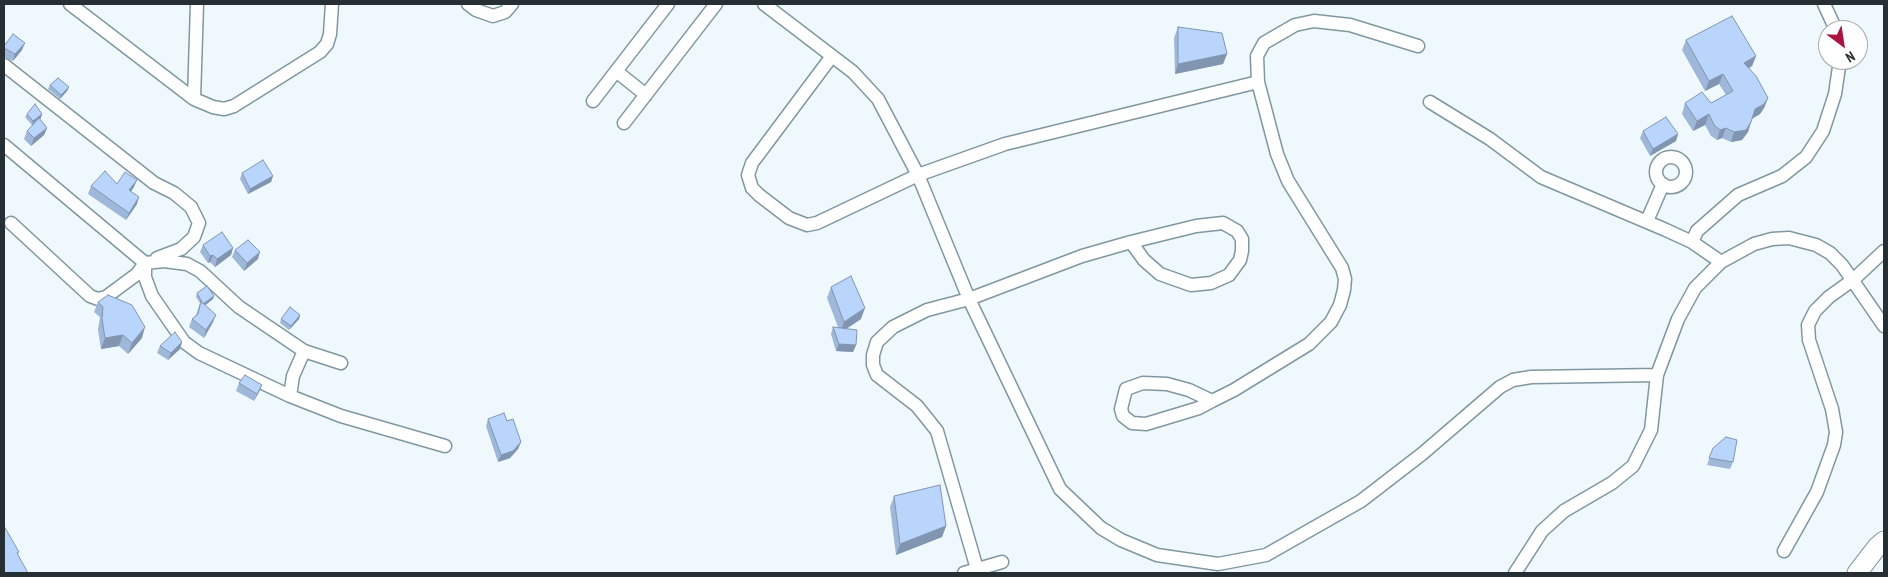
<!DOCTYPE html>
<html>
<head>
<meta charset="utf-8">
<style>
  body { margin:0 }
  #map { position:relative; width:1888px; height:577px; overflow:hidden; background:#eef8fd; font-family:"PT Sans Narrow",sans-serif }
  canvas { display:block }
  .frame { position:absolute; inset:0; border:5px solid #262f33; pointer-events:none }
  .north { position:absolute; left:1818px; top:20px; width:50px; height:50px; box-sizing:border-box; background:#fff; border:1px solid #a8acad; border-radius:50%; rotate:149deg; font-size:14px; font-weight:700; line-height:20px; text-align:center; color:#262f33 }
  .north::after { content:''; display:block; margin:auto; width:18px; height:22px; background:#a91340; clip-path:polygon(50% 0,100% 100%,50% 72%,0 100%) }
</style>
</head>
<body>
<div id="map">
<canvas width="1888" height="577"></canvas>
<div class="frame"></div>
<div class="north">N</div>
</div>
<script>
const c = document.querySelector('canvas').getContext('2d');
c.lineJoin = 'round';
const shape = rows => new Path2D(rows.map(r => 'M' + r).join(''));
function trace(path, color, width, dash) { c.strokeStyle = color; c.lineWidth = width; c.lineCap = dash ? 'butt' : 'round'; c.setLineDash(dash || []); c.stroke(path); }
function fillPath(path, color) { c.fillStyle = color; c.fill(path, 'evenodd'); }
const street = shape([
  [70,4,194,99,213,107,224,109,234,106,320,52,327,44,330,34,332,4],
  [468,4,476,10,493,16,505,12,512,4],
  [764,4,853,72,878,99,918,175,969,299,1060,489,1101,528,1121,540,1157,555,1218,564,1266,555,1361,501,1422,454,1500,387,1513,380,1531,377,1657,375],
  [1824,4,1836,30],
  [832,56,752,163,748,175,752,188,759,195,789,218,807,225,817,223,918,175,1005,144,1258,82],
  [4,65,154,183,174,193,191,207,199,223,194,237,181,249,157,258],
  [616,71,646,95],
  [194,99,197,4],
  [593,101,668,4],
  [1430,102,1490,139,1541,177,1666,230,1692,242,1721,262],
  [624,123,716,4],
  [4,145,145,263,145,277,152,296,184,342,199,353,290,396,341,416,445,446],
  '1656 172a15 15 0 1 1 30 0a15 15 0 1 1-30 0Z',
  [1647,221,1663,184],
  [11,223,90,296,98,299,106,297,137,274,145,263,164,261,187,264,200,271,239,307,304,351,341,363],
  [1692,242,1697,231,1738,195,1782,176,1806,157,1823,131,1835,94,1840,60],
  [290,396,293,376,304,351],
  [1212,401,1189,390,1167,384,1143,383,1126,389,1121,409,1123,416,1132,423,1146,424,1199,408,1212,401,1234,390,1309,344,1331,322,1340,305,1344,290,1345,279,1342,268,1288,181,1277,154,1258,82,1257,56,1264,43,1295,25,1314,21,1350,25,1418,46],
  [1784,551,1817,492,1834,445,1836,432,1832,409,1809,340,1808,325,1815,311,1829,297,1854,279,1884,251],
  [977,569,937,431,917,406,877,375,873,365,873,355,877,342,893,327,927,310,969,299,1082,256,1131,242,1196,226,1223,223,1237,231,1242,239,1242,251,1240,260,1229,275,1211,283,1191,285,1160,274,1144,260,1131,242],
  [964,573,1002,562],
  [1515,573,1542,531,1564,511,1612,483,1633,466,1651,430,1657,375,1678,319,1695,288,1721,262,1754,244,1772,239,1789,238,1816,245,1830,253,1842,265,1884,326]
]);
const secondary = shape([
  [1857,573,1877,547,1884,541]
]);
const wall = shape([
  [1178,27,1227,54,1223,64,1175,74,1174,38],
  [1686,40,1756,56,1752,66,1749,68,1768,98,1764,108,1760,114,1752,119,1748,132,1742,140,1731,142,1722,138,1717,140,1711,136,1705,125,1693,131,1682,114,1685,103,1711,103,1726,95,1719,84,1705,91,1682,50],
  [4,46,22,50,13,61,4,57],
  [50,85,69,87,67,91,60,99,48,89],
  [27,114,42,114,40,119,47,128,44,135,31,146,24,139,27,131,36,122,32,125,25,117],
  [1643,131,1678,134,1676,141,1650,156,1640,138],
  [242,173,273,176,271,182,248,194,240,179],
  [117,184,134,187,131,191,137,204,126,220,88,194,91,186],
  [203,245,233,248,231,255,215,267,210,262,208,263,200,252],
  [235,250,258,259,244,271,232,257],
  [831,287,861,319,846,329,856,345,853,352,836,351,831,334,833,327,838,327,827,298],
  [197,293,214,296,213,299,205,305,213,322,204,338,189,327,192,319,196,315,200,303,196,297],
  [98,302,142,338,128,354,119,346,101,349,98,330,100,317,94,312],
  [300,315,299,319,289,330,280,323,281,319],
  [182,342,180,349,168,360,157,353,160,346],
  [239,383,262,385,259,392,254,401,236,391],
  [488,419,507,421,521,442,518,449,510,458,498,462,486,426],
  [1713,448,1733,462,1730,469,1707,465],
  [894,496,946,526,942,537,896,555,890,507]
]);
const shadedWall = shape([
  [25,43,22,50,13,61,15,54],
  [1227,54,1223,64,1175,74,1178,64],
  [1756,56,1752,66,1740,73,1744,63],
  [1723,74,1719,84,1705,91,1709,81],
  [69,87,67,91,60,99,61,95],
  [1768,98,1764,108,1760,114,1751,119,1755,109],
  [42,114,41,118,32,125,33,121],
  [1709,114,1705,125,1693,131,1697,121],
  [1751,122,1748,132,1742,140,1731,142,1734,132],
  [47,128,44,135,31,146,34,138],
  [1726,128,1722,138,1717,140,1720,130],
  [1678,134,1676,141,1650,156,1653,149],
  [273,176,271,182,248,194,250,189],
  [137,180,134,187,127,198,129,190],
  [139,197,137,204,126,220,129,213],
  [233,248,231,255,215,267,217,259],
  [260,252,258,259,244,271,247,263],
  [213,255,210,262,208,263,210,256],
  [214,296,213,299,202,308,203,304],
  [865,308,861,319,840,333,844,322],
  [216,315,213,322,204,338,206,330],
  [300,315,299,319,289,330,291,326],
  [145,327,142,338,128,354,132,343],
  [123,335,119,346,101,349,105,338],
  [182,342,180,349,168,360,171,353],
  [839,344,856,345,853,352,836,351],
  [262,385,259,392,254,401,257,394],
  [521,442,518,449,510,458,498,462,501,455],
  [946,526,942,537,896,555,900,544]
]);
const building = shape([
  [1732,16,1756,56,1744,63,1756,76,1768,98,1764,104,1755,109,1751,122,1746,130,1734,132,1726,128,1720,130,1714,125,1709,114,1697,121,1685,103,1702,92,1711,103,1733,91,1723,74,1709,81,1686,40,1732,16],
  [1178,27,1222,33,1227,54,1178,64,1178,27],
  [13,34,25,43,15,54,4,48,4,46,13,34],
  [58,78,69,87,61,95,50,85,58,78],
  [35,104,42,114,33,121,27,114,35,104],
  [1666,117,1678,134,1653,149,1643,131,1666,117],
  [39,118,47,128,34,138,27,131,39,118],
  [263,160,273,176,250,189,242,173,263,160],
  [105,171,117,184,125,172,137,180,129,190,139,197,129,213,91,186,105,171],
  [222,232,233,248,217,259,213,255,210,256,203,245,222,232],
  [248,240,260,252,247,263,235,250,248,240],
  [851,276,865,308,844,322,831,287,851,276],
  [207,286,214,296,203,304,197,293,207,286],
  [108,295,132,305,145,327,132,343,123,335,105,338,102,319,103,307,98,302,108,295],
  [201,301,216,315,206,330,192,319,198,314,201,301],
  [290,307,300,315,291,326,281,319,290,307],
  [833,327,857,330,856,345,839,344,833,327],
  [175,332,182,342,171,353,160,346,175,332],
  [245,375,262,385,257,394,239,383,245,375],
  [504,413,507,421,513,419,521,442,513,451,501,455,488,419,504,413],
  [1726,437,1737,440,1733,462,1709,458,1713,448,1726,437],
  [940,485,946,526,900,544,894,496,940,485],
  [4,526,19,552,17,553,28,573,4,573,4,526]
]);
trace(street, '#8097a1', 15);
trace(secondary, '#8097a1', 21);
trace(street, '#fff', 12);
trace(secondary, '#fff', 19);
fillPath(wall, '#9fb7d9');
fillPath(shadedWall, '#8295b0');
fillPath(building, '#b9d5fc');
trace(building, '#8295b0', 1);
</script>
</body>
</html>
